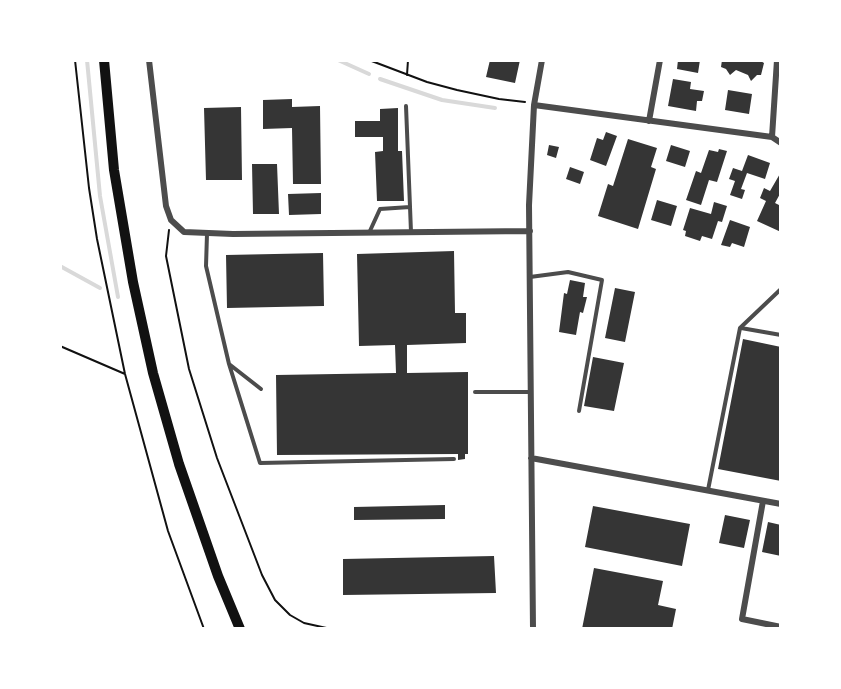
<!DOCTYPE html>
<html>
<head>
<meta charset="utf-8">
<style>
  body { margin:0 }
  #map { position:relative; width:841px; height:689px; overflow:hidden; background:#fff; font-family:Cabin,sans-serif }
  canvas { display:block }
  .frame { position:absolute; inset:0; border:62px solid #fff; pointer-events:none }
</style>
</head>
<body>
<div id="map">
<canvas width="841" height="689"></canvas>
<div class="frame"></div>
</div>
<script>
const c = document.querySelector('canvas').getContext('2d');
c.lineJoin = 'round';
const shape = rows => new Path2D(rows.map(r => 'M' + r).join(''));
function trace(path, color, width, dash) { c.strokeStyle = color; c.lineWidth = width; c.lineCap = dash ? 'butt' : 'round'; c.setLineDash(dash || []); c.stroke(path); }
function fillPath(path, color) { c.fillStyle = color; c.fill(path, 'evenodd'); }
const stream = shape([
  [87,60,100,196,118,297],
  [338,60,369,74],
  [380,79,442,100,495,108],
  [60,266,100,288]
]);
const building = shape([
  [490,60,520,60,515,83,486,77],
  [678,60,700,60,698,73,677,69],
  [722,60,759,60,764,63,761,75,757,75,751,81,748,75,736,70,730,75,726,69,721,67],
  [673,79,691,82,690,89,704,91,702,101,697,101,696,111,668,106],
  [728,90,752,94,749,114,725,110],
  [292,99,292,107,320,106,321,184,293,184,292,128,263,129,263,100],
  [241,107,242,180,206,180,204,108],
  [398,108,398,151,402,151,404,201,377,201,375,152,383,151,383,137,355,137,355,121,380,121,380,109],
  [606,132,617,136,606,166,590,160,597,138,603,140],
  [628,139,657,148,651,167,656,169,638,229,598,216,608,184,613,186],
  [549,145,559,147,556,158,547,155],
  [671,145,690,151,685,167,666,161],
  [719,149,727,151,717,182,709,180,701,205,686,200,696,171,701,173,709,150,718,152],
  [748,155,770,163,765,179,747,173,741,189,745,190,742,199,730,195,735,181,729,179,733,168,742,171],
  [252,164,277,164,279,214,253,214],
  [570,167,584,172,580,184,566,179],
  [781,172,781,192,775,203,781,206,781,232,757,221,766,201,760,198,764,188,770,191],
  [321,193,321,214,289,215,288,194],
  [657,200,677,206,671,226,651,220],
  [714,202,727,206,722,222,718,221,712,239,702,236,700,241,685,236,686,231,683,230,690,208,711,214],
  [730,220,750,227,744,247,732,243,730,247,721,245],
  [454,251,455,313,466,313,466,343,407,345,407,373,468,372,468,454,465,454,465,459,458,460,458,454,277,455,276,375,396,373,395,345,359,346,357,254],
  [323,253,324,306,227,308,226,255],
  [570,280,585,283,583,297,587,297,583,313,580,312,576,335,559,332,564,293,567,294],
  [615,288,635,292,625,342,605,338],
  [743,339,781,347,781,481,718,469],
  [593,357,624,363,614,411,584,406],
  [445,505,445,519,354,520,354,507],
  [593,506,690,524,682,566,585,547],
  [725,515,750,520,744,548,719,543],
  [768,522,781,525,781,556,762,552],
  [494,556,496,593,343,595,343,559],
  [594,568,663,581,658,605,676,609,672,629,582,629]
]);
const path = shape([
  [75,60,89,188,97,239,125,374,168,531,204,629],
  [369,60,427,82,457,90,499,99,525,102],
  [407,75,408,60],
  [169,230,166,256,189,369,217,458,262,575,275,600,290,615,304,623,331,629],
  [60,346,125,374]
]);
const service = shape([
  [406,106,411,232],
  [369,233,380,209,410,207],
  [207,234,206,266,229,364,260,463,454,459],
  [530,277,568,272,602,280,579,411],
  [741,328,781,335],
  [229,364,261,389],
  [475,392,530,392],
  [708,490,740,328,781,289]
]);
const minor = shape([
  [149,60,166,206,171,220,184,232,233,234,530,231],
  [534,105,772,137,781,143],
  [649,121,660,60],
  [772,137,777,60],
  [531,458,781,504],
  [763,501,742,619,781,627],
  [533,629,529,205,534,105,542,60]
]);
const primary = shape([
  [104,60,114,170,133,282,153,373,179,464,218,576,240,629]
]);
trace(stream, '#d9d9d9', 4);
fillPath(building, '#353535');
trace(path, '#111', 2);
trace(service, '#4c4c4c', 4);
trace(minor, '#4c4c4c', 6);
trace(primary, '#111', 10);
</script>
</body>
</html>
